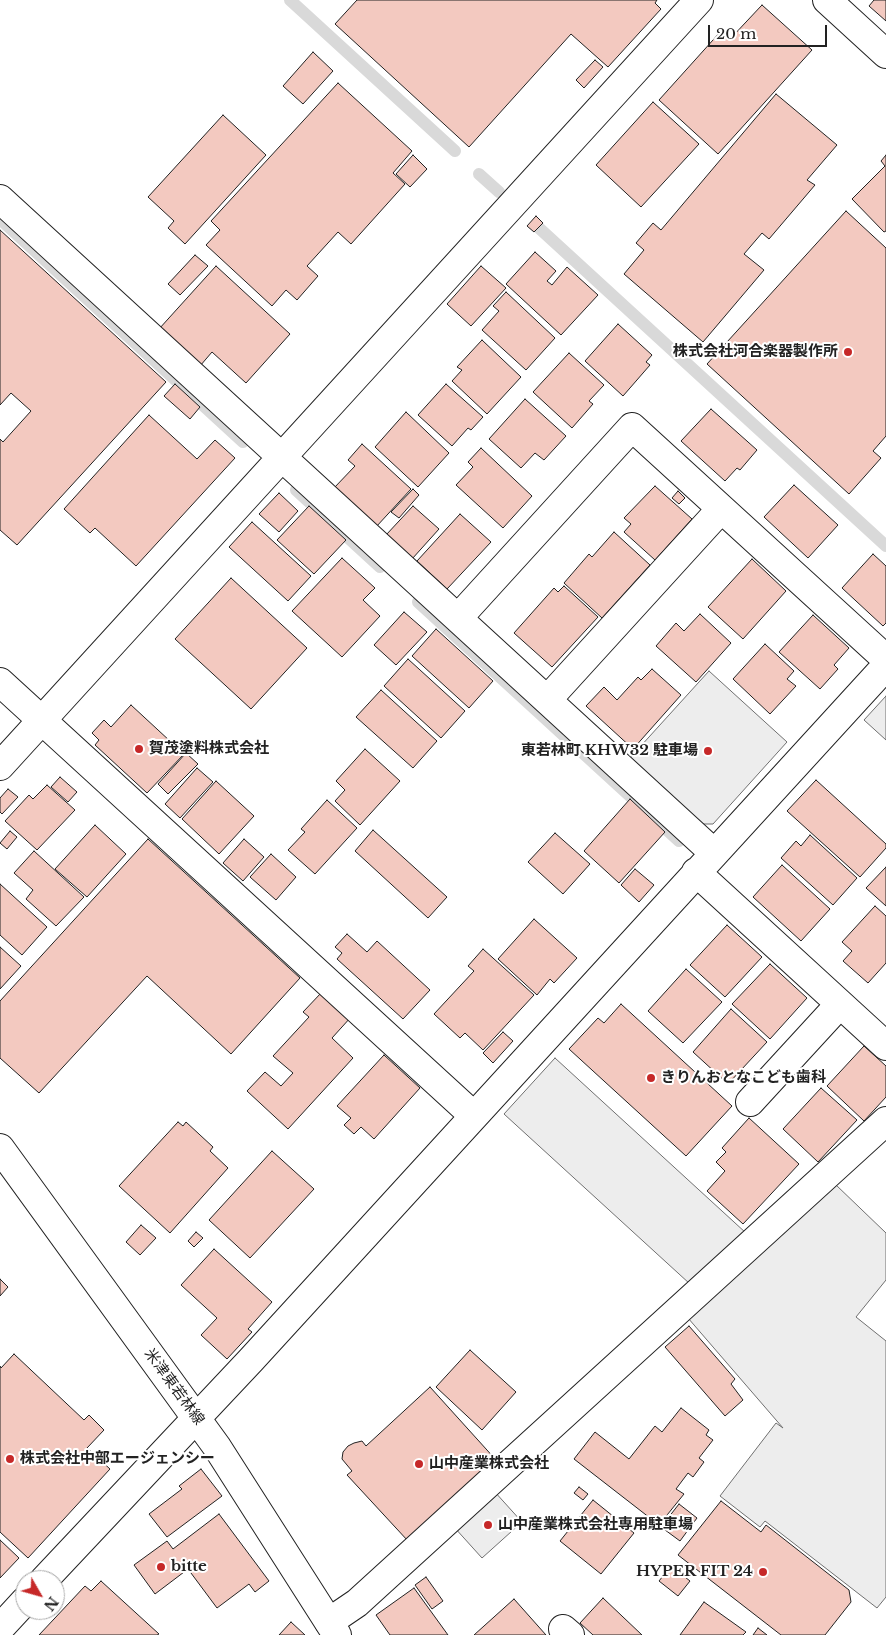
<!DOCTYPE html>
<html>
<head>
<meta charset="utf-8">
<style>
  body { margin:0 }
  #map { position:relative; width:886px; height:1635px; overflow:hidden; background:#fff; font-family:"Libre Baskerville",serif }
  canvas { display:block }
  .north { position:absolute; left:15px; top:1570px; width:50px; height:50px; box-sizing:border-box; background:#fff; border:1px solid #a7a7a7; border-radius:50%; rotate:128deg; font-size:14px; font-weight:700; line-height:20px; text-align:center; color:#222 }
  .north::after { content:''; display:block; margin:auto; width:18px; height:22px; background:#c62828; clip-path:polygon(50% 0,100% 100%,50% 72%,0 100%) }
  .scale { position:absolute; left:708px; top:25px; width:119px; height:22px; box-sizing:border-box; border:2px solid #222; border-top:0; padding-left:6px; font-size:15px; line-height:18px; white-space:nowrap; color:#222; -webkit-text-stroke:4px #fff; paint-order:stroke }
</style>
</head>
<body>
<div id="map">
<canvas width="886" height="1635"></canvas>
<div class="north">N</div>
<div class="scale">20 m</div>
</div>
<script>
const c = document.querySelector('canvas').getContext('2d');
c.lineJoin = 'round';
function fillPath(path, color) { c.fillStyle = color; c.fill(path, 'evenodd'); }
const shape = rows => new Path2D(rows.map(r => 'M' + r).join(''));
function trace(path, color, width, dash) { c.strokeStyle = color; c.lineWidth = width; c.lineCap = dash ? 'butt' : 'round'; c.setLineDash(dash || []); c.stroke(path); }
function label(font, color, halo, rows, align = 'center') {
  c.font = font + ' "Libre Baskerville","Noto Sans JP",serif'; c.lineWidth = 4; c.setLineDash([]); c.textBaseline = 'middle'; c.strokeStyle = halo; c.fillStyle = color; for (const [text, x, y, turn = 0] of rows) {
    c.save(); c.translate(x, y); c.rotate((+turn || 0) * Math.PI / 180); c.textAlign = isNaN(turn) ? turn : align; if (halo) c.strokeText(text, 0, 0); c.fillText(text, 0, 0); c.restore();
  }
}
const parking = shape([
  [709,671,787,742,713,824,700,824,629,759,709,671],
  [886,696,886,740,864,720,886,696],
  [555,1058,746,1233,690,1284,504,1114,555,1058],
  [835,1184,886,1233,886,1280,856,1317,886,1341,886,1597,877,1608,765,1521,760,1527,720,1496,776,1423,783,1428,688,1318,835,1184],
  [494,1491,522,1522,482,1558,454,1527,494,1491]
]);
const stream = shape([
  [290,0,455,151],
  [479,174,499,192],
  [0,219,243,442],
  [539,228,886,546],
  [296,490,380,567],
  [418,602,679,841]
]);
const building = shape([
  [357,0,657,0,655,3,661,9,608,67,571,34,469,147,335,24,357,0],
  [874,0,886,0,886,21,869,6,874,0],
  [762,5,812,50,718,154,659,100,722,30,731,38,762,5],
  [313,52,333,71,303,104,283,86,313,52],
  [595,60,603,67,584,88,576,80,595,60],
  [338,83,412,151,393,173,405,184,351,244,338,232,307,266,318,276,297,300,286,290,272,306,206,245,220,230,211,221,338,83],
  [776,94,837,145,807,180,815,185,769,239,762,233,744,254,764,270,703,342,624,274,644,250,636,243,653,223,661,230,776,94],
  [653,102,699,144,641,207,596,165,653,102],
  [223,115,266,155,185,244,168,228,174,221,148,197,223,115],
  [413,155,427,169,410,187,396,174,413,155],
  [886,155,886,231,884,232,852,199,885,166,881,161,886,155],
  [846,211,886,248,886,436,873,451,881,458,849,494,707,364,846,211],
  [536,216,543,223,534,232,527,226,536,216],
  [0,230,166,382,17,545,0,530,0,439,3,442,31,411,11,393,0,405,0,230],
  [535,252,556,271,547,281,552,285,567,267,598,295,561,335,506,284,535,252],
  [195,255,208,266,180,295,168,284,195,255],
  [216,266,290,334,246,383,212,352,200,366,159,329,216,266],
  [481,266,506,288,471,326,447,304,481,266],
  [506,292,555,338,526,370,482,330,499,311,493,306,506,292],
  [618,324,652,355,646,362,650,365,623,396,585,361,618,324],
  [482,340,521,377,487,414,452,381,462,370,457,367,482,340],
  [569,353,604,385,589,401,593,404,572,428,533,392,569,353],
  [175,384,200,407,190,419,164,396,175,384],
  [446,384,483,417,471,430,468,428,452,446,418,415,446,384],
  [525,399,566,436,544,460,535,453,521,468,489,439,525,399],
  [711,409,757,450,740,470,737,468,725,481,681,441,711,409],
  [406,412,449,453,418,487,375,447,406,412],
  [149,415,197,459,215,440,235,458,136,566,95,528,90,533,64,509,149,415],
  [362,444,411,489,376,527,334,488,355,466,348,460,362,444],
  [481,448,532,496,503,528,456,485,473,467,468,462,481,448],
  [794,485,838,525,808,558,764,517,794,485],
  [655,486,692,519,655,560,624,532,631,524,624,518,655,486],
  [413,489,419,495,399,518,391,512,413,489],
  [678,491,685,498,679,504,672,498,678,491],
  [279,493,298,511,279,532,259,514,279,493],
  [309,506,346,540,314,574,277,540,309,506],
  [413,506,439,529,412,559,386,535,413,506],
  [460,514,491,542,447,589,417,561,460,514],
  [252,522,311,576,288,601,229,547,252,522],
  [614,532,650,565,602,618,564,583,589,554,592,557,614,532],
  [873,554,886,566,886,623,883,626,842,588,873,554],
  [342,558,375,588,363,600,380,616,342,657,292,611,342,558],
  [752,559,786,591,743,639,708,607,752,559],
  [231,578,307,648,251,709,175,639,231,578],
  [564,586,598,617,552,667,514,633,554,588,558,592,564,586],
  [404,612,427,632,396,665,374,645,404,612],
  [700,614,731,643,696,682,656,646,676,623,684,631,700,614],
  [813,615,849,648,834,665,838,669,820,689,779,652,813,615],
  [436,629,493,681,469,708,412,656,436,629],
  [765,644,794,671,787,679,796,686,770,714,733,679,765,644],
  [408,659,465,711,441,738,384,686,408,659],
  [652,669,681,695,633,749,586,706,604,687,617,700,638,677,641,680,652,669],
  [381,690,437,741,413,768,356,717,381,690],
  [131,705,184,754,147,793,95,745,99,740,92,733,104,720,111,727,131,705],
  [365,749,400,781,360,825,335,801,345,790,336,781,365,749],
  [186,753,198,764,168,794,158,784,186,753],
  [197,768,213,782,180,818,165,804,197,768],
  [60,777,77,792,68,802,51,787,60,777],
  [816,780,886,844,886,848,860,877,787,811,816,780],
  [216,781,254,816,219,854,182,819,216,781],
  [47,785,75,810,37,850,5,821,29,795,33,799,47,785],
  [8,789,18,797,2,814,0,812,0,798,8,789],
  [630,799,665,832,619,883,584,851,630,799],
  [327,800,357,828,315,874,288,850,305,832,301,829,327,800],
  [95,825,126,854,87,897,55,869,95,825],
  [373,830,447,897,428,918,355,851,373,830],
  [10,831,17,837,7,849,0,843,10,831],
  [555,833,590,864,563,894,528,862,555,833],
  [810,835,857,878,833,905,781,858,796,841,801,846,810,835],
  [148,839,300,978,231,1054,147,976,39,1093,0,1058,0,1001,148,839],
  [244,839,264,857,243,881,223,863,244,839],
  [34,851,84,897,56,926,26,899,33,890,14,873,34,851],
  [271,854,296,877,276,900,250,877,271,854],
  [782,865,830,909,801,941,753,897,782,865],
  [886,867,886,906,866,888,886,867],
  [635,869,654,885,639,902,621,885,635,869],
  [0,884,47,927,22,955,0,935,0,884],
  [875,906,886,916,886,963,868,983,843,961,852,951,842,942,875,906],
  [534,919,577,958,554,983,550,979,537,995,498,959,534,919],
  [727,925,762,957,725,997,690,965,727,925],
  [347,934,367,952,377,941,430,990,403,1019,337,959,342,953,335,947,347,934],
  [0,947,21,966,0,989,0,947],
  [483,949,534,995,483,1050,465,1033,460,1038,434,1014,474,971,468,966,483,949],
  [770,964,807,998,770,1039,732,1004,770,964],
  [686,969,722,1002,683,1043,648,1011,686,969],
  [322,992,351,1017,332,1038,353,1058,288,1129,247,1091,265,1072,281,1086,293,1073,273,1056,309,1017,303,1012,322,992],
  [621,1004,732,1106,686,1156,569,1049,598,1018,604,1023,621,1004],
  [731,1009,767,1042,728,1084,693,1052,731,1009],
  [503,1032,513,1041,493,1063,483,1053,503,1032],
  [864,1046,886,1066,886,1097,864,1121,827,1086,864,1046],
  [384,1055,420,1088,374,1139,361,1127,354,1134,344,1125,351,1118,337,1106,384,1055],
  [821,1088,857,1120,818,1162,783,1129,821,1088],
  [749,1118,799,1164,743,1224,707,1191,725,1171,716,1162,726,1152,722,1148,749,1118],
  [178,1122,183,1126,186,1122,213,1147,210,1151,228,1168,170,1233,119,1186,178,1122],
  [272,1151,314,1189,250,1258,209,1220,272,1151],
  [141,1225,156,1238,140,1255,126,1242,141,1225],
  [196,1232,203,1238,194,1247,188,1241,196,1232],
  [214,1249,272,1302,248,1329,252,1332,227,1359,201,1335,217,1318,181,1285,214,1249],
  [0,1279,8,1287,0,1296,0,1279],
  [689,1326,735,1379,731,1384,743,1400,725,1416,665,1347,689,1326],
  [470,1350,516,1392,482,1430,436,1387,470,1350],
  [14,1354,84,1420,89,1415,104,1430,87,1448,110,1469,28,1558,0,1532,0,1366,1,1368,14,1354],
  [430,1387,496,1460,408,1541,347,1475,352,1471,342,1459,343,1452,348,1446,354,1443,362,1441,366,1446,430,1387],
  [681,1408,709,1430,706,1435,713,1440,699,1458,704,1462,693,1477,688,1473,676,1489,684,1494,659,1525,574,1459,595,1432,629,1459,655,1426,662,1432,681,1408],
  [201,1469,222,1496,167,1537,149,1514,182,1489,179,1486,201,1469],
  [579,1487,588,1494,583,1500,574,1493,579,1487],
  [593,1500,634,1533,601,1574,560,1541,593,1500],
  [721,1501,761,1532,766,1525,849,1590,851,1602,825,1635,781,1635,678,1555,721,1501],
  [679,1504,697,1518,680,1541,661,1527,679,1504],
  [219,1514,269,1581,255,1592,249,1584,217,1608,188,1569,155,1594,134,1565,167,1541,173,1549,219,1514],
  [0,1540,19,1558,0,1578,0,1540],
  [671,1566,690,1581,678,1596,659,1581,671,1566],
  [426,1577,443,1601,432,1609,415,1585,426,1577],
  [101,1581,159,1634,157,1635,39,1635,85,1586,91,1591,101,1581],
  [414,1588,448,1635,390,1635,376,1615,414,1588],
  [603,1598,642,1635,593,1635,580,1623,603,1598],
  [514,1599,546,1635,474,1635,514,1599],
  [704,1602,746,1632,743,1635,680,1635,704,1602],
  [291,1622,305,1635,279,1635,291,1622],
  [758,1628,767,1635,753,1635,758,1628]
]);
const minor = shape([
  [827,0,886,54],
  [0,199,714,853],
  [458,618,632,427,886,659],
  [0,682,474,1116],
  [547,700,721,509],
  [0,766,699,0],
  [696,872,886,1046],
  [750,1102,840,1004],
  [44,1580,251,1360,886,666],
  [329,1622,357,1603,886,1121],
  [0,1628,25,1601],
  [563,1629,570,1635]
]);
const major = shape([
  [0,1148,217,1447,337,1635]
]);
const markers = [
  [848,352,5,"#c62828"],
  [139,749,5,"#c62828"],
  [708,751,5,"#c62828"],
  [651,1078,5,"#c62828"],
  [10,1459,5,"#c62828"],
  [419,1464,5,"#c62828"],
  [488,1525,5,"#c62828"],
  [161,1567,5,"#c62828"],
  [763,1572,5,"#c62828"]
];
const poiNames = [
  ["株式会社河合楽器製作所",838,352,"right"],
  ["賀茂塗料株式会社",149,749],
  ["東若林町 KHW32 駐車場",698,751,"right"],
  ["きりんおとなこども歯科",661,1078],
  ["株式会社中部エージェンシー",20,1459],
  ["山中産業株式会社",429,1464],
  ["山中産業株式会社専用駐車場",498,1525],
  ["bitte",171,1567],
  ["HYPER FIT 24",753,1572,"right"]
];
const streetNames = [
  ["米津東若林線",174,1387,54]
];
fillPath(parking, '#ededed');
trace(parking, '#6f6f6f', 1);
trace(stream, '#d9d9d9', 12);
fillPath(building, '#f3c9c0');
trace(building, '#222', 1);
trace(minor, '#222', 30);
trace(major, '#222', 30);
trace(minor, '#fff', 28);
trace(major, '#fff', 28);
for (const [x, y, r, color] of markers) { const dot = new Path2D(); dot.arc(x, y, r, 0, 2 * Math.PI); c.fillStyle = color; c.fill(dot); trace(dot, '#fff', 2); }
label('bold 15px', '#222', '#fff', poiNames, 'left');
label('15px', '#222', '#fff', streetNames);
</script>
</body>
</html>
